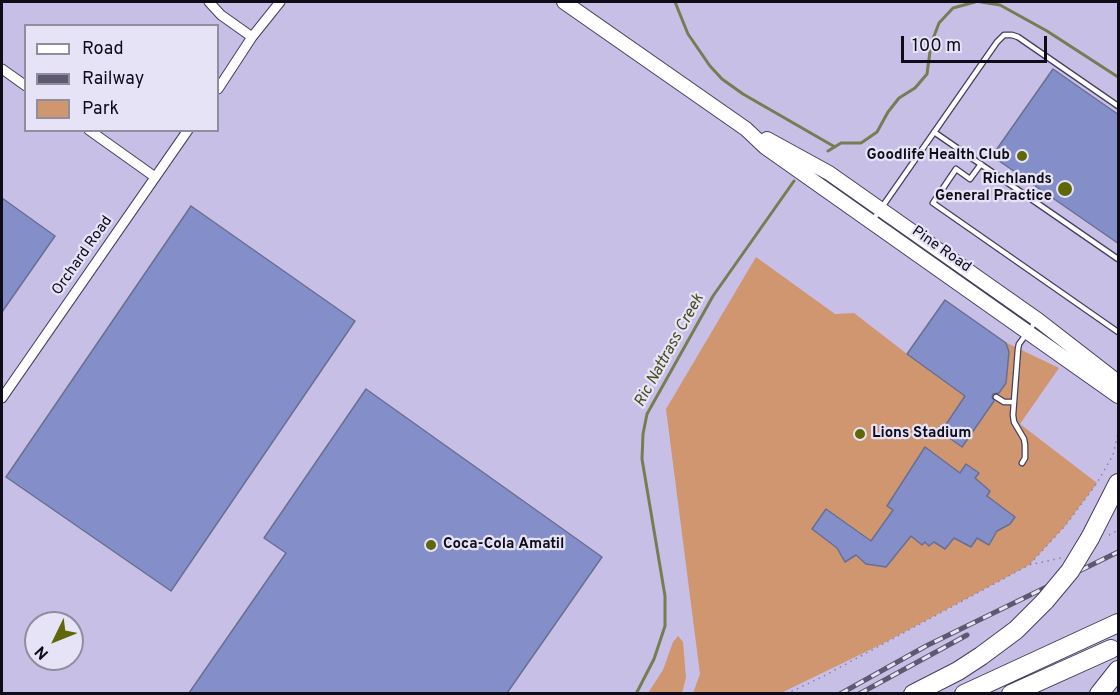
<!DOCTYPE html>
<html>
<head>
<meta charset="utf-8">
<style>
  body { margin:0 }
  #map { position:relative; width:1120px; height:695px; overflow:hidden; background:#c8bfe6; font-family:Overpass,sans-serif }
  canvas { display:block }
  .frame { position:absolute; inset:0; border:3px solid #0f0c19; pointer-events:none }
  .legend { position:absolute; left:24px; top:24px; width:195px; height:108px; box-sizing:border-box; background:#e7e3f7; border:2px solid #918d9e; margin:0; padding:8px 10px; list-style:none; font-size:18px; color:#0f0c19 }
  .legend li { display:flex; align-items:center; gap:12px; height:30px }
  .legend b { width:30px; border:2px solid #918d9e }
  .north { position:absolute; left:24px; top:611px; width:60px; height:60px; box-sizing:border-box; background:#e7e3f7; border:2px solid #918d9e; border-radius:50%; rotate:227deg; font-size:16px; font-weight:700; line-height:24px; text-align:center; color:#0f0c19 }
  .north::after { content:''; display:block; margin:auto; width:21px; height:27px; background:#5f6709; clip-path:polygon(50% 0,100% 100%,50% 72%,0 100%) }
  .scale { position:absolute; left:901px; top:36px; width:146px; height:27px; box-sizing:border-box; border:3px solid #0f0c19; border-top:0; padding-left:8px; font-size:18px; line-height:21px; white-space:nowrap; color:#0f0c19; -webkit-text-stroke:4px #e7e3f7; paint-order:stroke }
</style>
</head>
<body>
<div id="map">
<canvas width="1120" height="695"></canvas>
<div class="frame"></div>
<ul class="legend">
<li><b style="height:8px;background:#fff"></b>Road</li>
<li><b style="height:8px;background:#5e5870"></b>Railway</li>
<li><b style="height:16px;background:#cf9670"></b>Park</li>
</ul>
<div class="north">N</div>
<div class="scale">100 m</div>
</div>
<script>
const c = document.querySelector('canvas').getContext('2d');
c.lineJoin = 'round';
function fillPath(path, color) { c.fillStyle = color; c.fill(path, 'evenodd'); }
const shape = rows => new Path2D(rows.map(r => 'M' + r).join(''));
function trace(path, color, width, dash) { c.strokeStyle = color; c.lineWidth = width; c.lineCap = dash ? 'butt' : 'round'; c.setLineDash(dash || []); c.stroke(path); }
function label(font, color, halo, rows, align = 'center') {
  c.font = font + ' Overpass,sans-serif'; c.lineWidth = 4.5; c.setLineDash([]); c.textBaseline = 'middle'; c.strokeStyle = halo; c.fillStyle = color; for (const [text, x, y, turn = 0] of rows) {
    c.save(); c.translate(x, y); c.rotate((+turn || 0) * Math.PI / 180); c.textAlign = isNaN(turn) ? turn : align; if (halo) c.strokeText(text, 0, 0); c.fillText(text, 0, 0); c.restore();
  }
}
const green = shape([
  [756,257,835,314,854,313,907,354,945,300,1007,343,1059,368,1020,424,1097,483,1065,526,1029,565,882,644,781,693,693,693,700,674,666,409],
  [678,636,683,642,686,678,682,693,648,693,663,670,673,642]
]);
const stream = shape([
  [675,2,688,34,710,66,722,79,743,94,835,147],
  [981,2,1000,5,1047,31,1118,77],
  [828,151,841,143,861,143,877,132,888,112,899,98,915,88,927,74,931,44,939,23,953,8,975,2],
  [636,694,654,659,665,626,665,596,642,459,643,434,647,414,713,296,794,181]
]);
const building = shape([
  [1053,69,1119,115,1119,244,992,156,1053,69],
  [2,198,55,236,2,312,2,198],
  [191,206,355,321,171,591,6,477,191,206],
  [945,300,1006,343,1009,352,1006,383,999,393,993,394,992,397,994,401,962,447,941,432,965,396,907,354,945,300],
  [366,389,602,557,507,693,189,693,286,553,264,538,366,389],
  [925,447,960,473,966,464,979,473,975,478,990,491,987,496,1015,517,1010,524,997,531,989,545,977,538,971,547,954,538,945,549,934,542,929,546,925,542,922,545,911,536,886,567,866,564,856,555,845,562,837,548,812,529,826,509,871,541,893,510,887,506,925,447]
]);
const path = shape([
  [1109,535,1118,530],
  [1030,564,1065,526,1097,483,1113,455,1118,433],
  [786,694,822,677,1029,565,1061,558]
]);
const lane = shape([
  [934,132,1118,259],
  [981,164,970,179,956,169,933,203,1118,332],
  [873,220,997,42,1004,35,1012,35,1018,37,1118,106],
  [996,397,1004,402,1014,402],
  [1022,463,1025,458,1025,445,1024,439,1014,422,1013,415,1018,349,1019,344,1037,320]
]);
const street = shape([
  [209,2,221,15,252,37],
  [2,69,26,86],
  [218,89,252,37,280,2],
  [89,130,155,177],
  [2,398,188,130]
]);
const secondary = shape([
  [564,2,746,129,765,147,1118,396],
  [767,139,829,173,1038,320,1118,382]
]);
const highway = shape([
  [1090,538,1118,483],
  [913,694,958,671,981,656,1016,630,1045,601],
  [964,694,1118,623],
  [1011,694,1111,649],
  [1099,694,1118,670]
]);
const rail = shape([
  [840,694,926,646,1118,552],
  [859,694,967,635]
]);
const highwayBridge = shape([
  [1045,601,1070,571,1090,538]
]);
const markers = [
  [1022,156,6,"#5f6709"],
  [1065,189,8,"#5f6709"],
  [860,434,6,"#5f6709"],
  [431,545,6,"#5f6709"]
];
const poiNames = [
  ["Goodlife Health Club",1010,156],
  ["Richlands",1052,180],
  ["General Practice",1052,197],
  ["Lions Stadium",872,434,"left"],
  ["Coca-Cola Amatil",443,545,"left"]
];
const streetNames = [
  ["Pine Road",941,250,35],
  ["Orchard Road",83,256,-55]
];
const waterNames = [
  ["Ric Nattrass Creek",670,351,-61]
];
fillPath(green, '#cf9670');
trace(stream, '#777d53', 3);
fillPath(building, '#848fca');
trace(building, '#686f92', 1.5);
trace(lane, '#463e5e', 7);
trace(street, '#463e5e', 11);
trace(secondary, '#463e5e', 16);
trace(highway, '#463e5e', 20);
trace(path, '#8a83a2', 1.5, [1.5, 4.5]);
trace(lane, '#fff', 4.5);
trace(street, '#fff', 9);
trace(secondary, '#fff', 14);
trace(highway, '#fff', 18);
trace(rail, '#5e5870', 5);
trace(rail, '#e7e3f7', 3, [9]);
trace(highwayBridge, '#463e5e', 20, []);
trace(highwayBridge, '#fff', 18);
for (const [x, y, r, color] of markers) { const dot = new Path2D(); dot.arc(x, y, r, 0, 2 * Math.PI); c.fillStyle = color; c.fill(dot); trace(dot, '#e7e3f7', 2); }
label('bold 15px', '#0f0c19', '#e7e3f7', poiNames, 'right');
label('15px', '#0f0c19', '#e7e3f7', streetNames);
label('italic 16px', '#474d1c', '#e7e3f7', waterNames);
</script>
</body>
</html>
